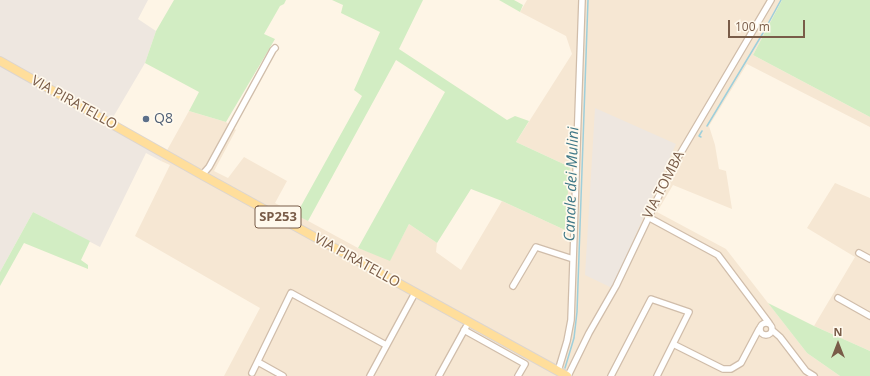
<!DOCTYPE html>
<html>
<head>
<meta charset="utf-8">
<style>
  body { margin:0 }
  #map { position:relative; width:870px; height:376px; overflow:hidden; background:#fef5e6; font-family:"Open Sans",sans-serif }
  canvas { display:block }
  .north { position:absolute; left:818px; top:324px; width:40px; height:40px; -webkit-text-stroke:3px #fff9ed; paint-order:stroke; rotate:0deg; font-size:11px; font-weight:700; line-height:16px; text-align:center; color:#795c48 }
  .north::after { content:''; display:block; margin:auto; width:14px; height:18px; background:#795c48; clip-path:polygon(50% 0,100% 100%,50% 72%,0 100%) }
  .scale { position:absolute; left:728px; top:20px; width:77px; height:18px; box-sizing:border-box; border:2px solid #795c48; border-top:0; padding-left:5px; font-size:12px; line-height:14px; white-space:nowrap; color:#795c48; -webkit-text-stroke:3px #fff9ed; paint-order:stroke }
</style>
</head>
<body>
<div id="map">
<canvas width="870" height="376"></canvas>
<div class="north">N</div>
<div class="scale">100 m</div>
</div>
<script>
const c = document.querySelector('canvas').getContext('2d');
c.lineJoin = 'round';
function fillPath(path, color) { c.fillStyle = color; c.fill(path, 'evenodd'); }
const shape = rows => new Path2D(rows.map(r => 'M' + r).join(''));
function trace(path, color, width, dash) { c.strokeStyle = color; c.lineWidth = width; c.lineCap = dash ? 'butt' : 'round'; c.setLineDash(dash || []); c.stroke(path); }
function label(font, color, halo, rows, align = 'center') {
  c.font = font + ' "Open Sans",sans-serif'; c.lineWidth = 3.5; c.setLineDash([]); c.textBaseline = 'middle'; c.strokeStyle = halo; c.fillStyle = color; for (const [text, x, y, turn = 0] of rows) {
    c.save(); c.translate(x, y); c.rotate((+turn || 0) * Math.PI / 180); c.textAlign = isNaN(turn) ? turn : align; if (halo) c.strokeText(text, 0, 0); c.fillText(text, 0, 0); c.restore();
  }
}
const residential = shape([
  [527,0,782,0,753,55,870,117,870,127,747,64,709,126,715,145,719,169,726,171,732,209,673,185,657,212,726,249,807,353,840,376,224,376,260,308,135,236,170,165,161,161,189,111,226,122,236,130,214,171,228,178,244,157,287,181,275,203,358,248,390,260,409,224,437,243,436,252,461,270,502,201,565,230,570,167,516,142,572,54,566,36,520,12],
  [835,183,870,198,870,351,814,326,855,257,807,228]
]);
const industrial = shape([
  [0,0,148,0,138,19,156,31,145,63,112,119,167,152,161,161,146,153,100,247,33,212,0,272],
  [595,108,676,144,612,288,585,275]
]);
const green = shape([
  [174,0,286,0,284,4,280,6,264,34,275,39,226,122,189,111,199,92,145,63,156,31],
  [332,0,423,0,399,49,507,120,515,116,529,121,516,142,570,167,565,230,502,201,471,189,437,243,409,224,390,261,358,248,445,92,396,60,308,221,296,215,362,96,354,90,380,32,341,13,343,5],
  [499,0,514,0,523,5,520,12],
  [782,0,870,0,870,117,753,55],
  [33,212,90,241,81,260,88,265,88,269,24,243,0,286,0,272],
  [768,303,814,326,870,351,870,376,840,376,807,353]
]);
const stream = shape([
  [707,126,763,33,781,0],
  [701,137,699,136,702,131],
  [565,368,574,338,577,312,588,0]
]);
const street = shape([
  [202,175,209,167,273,50,275,48],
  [648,217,718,255,769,323],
  [859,253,870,259],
  [513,286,536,247,573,259],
  [838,298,870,316],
  '760 329a6 6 0 1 1 12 0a6 6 0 1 1-12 0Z',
  [464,330,525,364,518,376],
  [772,330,780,337,806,371,814,376],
  [673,344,723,369,731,369,741,363,759,329],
  [258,362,283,376],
  [558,371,567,341,571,320,582,0],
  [252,373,291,293,386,345],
  [370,376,415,293],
  [439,376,466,327],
  [568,376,589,333,616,286,673,166,771,0],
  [611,376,651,299,689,312,657,376]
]);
const primary = shape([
  [0,61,202,175,567,376]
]);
const markers = [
  [146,119,4,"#5c6f8a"]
];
const shields = [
  [278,217,46]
];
const shieldNames = [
  ["SP253",278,217]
];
const streetNames = [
  ["VIA PIRATELLO",74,103,29],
  ["VIA TOMBA",664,185,-63],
  ["VIA PIRATELLO",357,261,29]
];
const serviceNames = [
  ["Q8",154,119]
];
const waterNames = [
  ["Canale dei Mulini",572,184,-88]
];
fillPath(residential, '#f6e7d3');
fillPath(industrial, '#eee7e0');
fillPath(green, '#d2edc3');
trace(stream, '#9ecfdb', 1.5);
trace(street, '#d0bdaa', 8);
trace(primary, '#dcd5cf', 10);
trace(street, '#fff', 5.5);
trace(primary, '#ffde9b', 8);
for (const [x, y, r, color] of markers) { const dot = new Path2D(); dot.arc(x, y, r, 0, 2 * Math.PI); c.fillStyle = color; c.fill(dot); trace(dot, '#fff9ed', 1.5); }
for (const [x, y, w] of shields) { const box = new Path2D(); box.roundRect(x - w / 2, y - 11, w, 22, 3); c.fillStyle = '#fff9ed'; c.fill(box); trace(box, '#795c48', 1); }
label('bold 13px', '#795c48', null, shieldNames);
label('14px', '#795c48', '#fff9ed', streetNames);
label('14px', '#4e5e75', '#fff9ed', serviceNames, 'left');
label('italic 15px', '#3e7787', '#fff9ed', waterNames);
</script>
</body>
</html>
